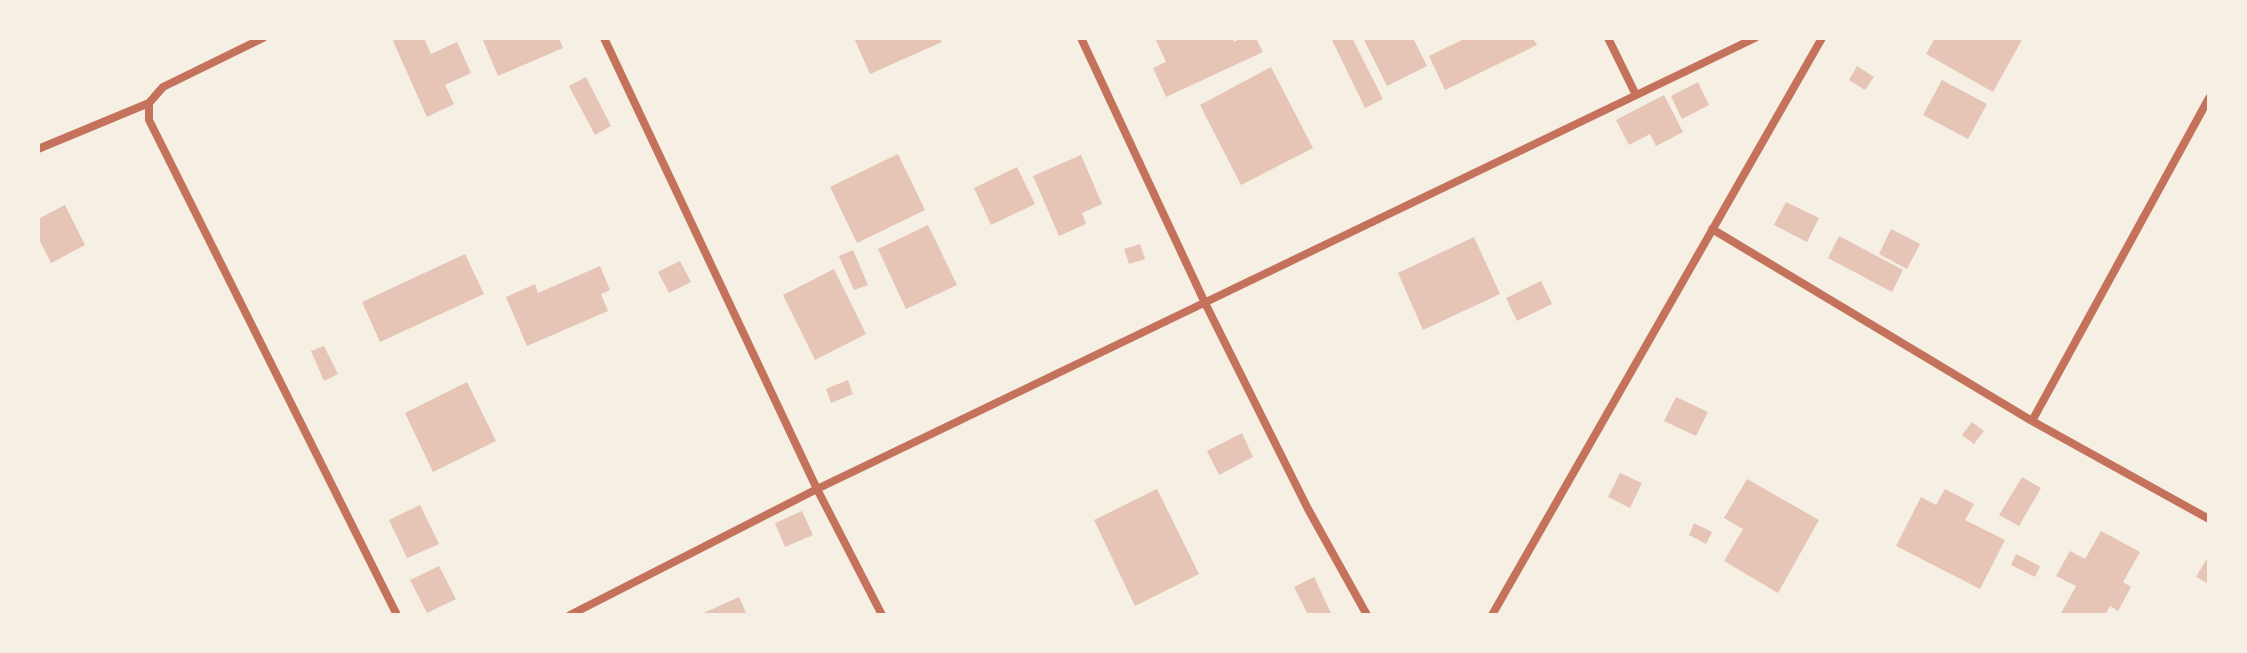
<!DOCTYPE html>
<html>
<head>
<meta charset="utf-8">
<style>
  body { margin:0 }
  #map { position:relative; width:2247px; height:653px; overflow:hidden; background:#f6efe4; font-family:"Source Sans 3",sans-serif }
  canvas { display:block }
  .frame { position:absolute; inset:0; border:40px solid #f6efe4; pointer-events:none }
</style>
</head>
<body>
<div id="map">
<canvas width="2247" height="653"></canvas>
<div class="frame"></div>
</div>
<script>
const c = document.querySelector('canvas').getContext('2d');
c.lineJoin = 'round';
function fillPath(path, color) { c.fillStyle = color; c.fill(path, 'evenodd'); }
const shape = rows => new Path2D(rows.map(r => 'M' + r).join(''));
function trace(path, color, width, dash) { c.strokeStyle = color; c.lineWidth = width; c.lineCap = dash ? 'butt' : 'round'; c.setLineDash(dash || []); c.stroke(path); }
const building = shape([
  [399,38,424,38,431,54,457,42,471,73,445,85,454,104,427,117,393,41],
  [482,38,559,38,563,48,498,76],
  [854,38,940,38,942,42,870,74],
  [1155,38,1233,38,1234,42,1242,38,1256,38,1263,52,1166,97,1153,68,1166,62],
  [1331,38,1352,38,1383,99,1365,108],
  [1363,38,1413,38,1427,66,1387,86],
  [1466,38,1533,38,1537,45,1445,90,1429,56],
  [1935,38,2023,38,1993,92,1926,54],
  [1857,66,1874,77,1865,90,1849,80],
  [1271,67,1313,148,1241,185,1200,105],
  [586,77,611,126,595,135,569,86],
  [1942,80,1987,104,1968,139,1923,115],
  [1698,82,1709,105,1682,119,1671,96],
  [1664,95,1683,132,1656,146,1650,134,1629,145,1616,120],
  [898,154,925,210,857,243,830,187],
  [1081,155,1102,204,1082,213,1086,224,1059,236,1033,176],
  [1017,167,1035,204,991,225,974,188],
  [1786,202,1819,218,1807,242,1774,225],
  [65,205,85,245,51,263,38,237,38,219],
  [928,225,957,285,906,309,878,249],
  [1891,229,1920,244,1907,269,1879,254],
  [1839,236,1903,270,1892,292,1828,258],
  [1474,237,1500,294,1423,330,1398,273],
  [1140,244,1145,259,1129,264,1124,249],
  [853,250,868,285,854,290,839,256],
  [465,254,484,294,380,342,362,302],
  [680,261,691,282,669,293,658,272],
  [600,266,610,290,601,294,608,311,527,346,506,297,535,284,538,293],
  [834,269,866,334,815,360,783,295],
  [1541,281,1552,304,1517,321,1506,298],
  [324,346,338,374,324,381,311,351],
  [848,380,853,394,831,403,826,389],
  [467,382,496,441,433,472,405,413],
  [1676,397,1708,412,1696,436,1664,421],
  [1972,422,1984,431,1974,444,1962,435],
  [1242,433,1253,457,1219,475,1207,451],
  [1620,473,1642,483,1630,508,1608,497],
  [2022,477,2041,488,2019,526,1999,515],
  [1747,479,1819,520,1778,593,1724,561,1743,529,1724,518],
  [1157,489,1199,574,1135,606,1094,520],
  [1945,489,1974,504,1965,520,2005,540,1980,589,1896,546,1921,497,1936,505],
  [420,505,439,544,407,558,389,520],
  [802,511,813,535,785,547,775,523],
  [1694,523,1712,532,1706,544,1689,535],
  [2101,531,2140,552,2123,582,2131,587,2118,611,2110,606,2105,615,2060,615,2076,586,2056,576,2070,551,2085,559],
  [2016,554,2040,566,2035,577,2011,565],
  [2209,555,2209,584,2196,577],
  [439,566,456,599,427,613,410,580],
  [1314,577,1332,615,1308,615,1294,587],
  [739,597,747,615,699,615]
]);
const minor = shape([
  [604,38,817,489,882,615],
  [1081,38,1205,303,1308,509,1367,615],
  [1608,38,1636,95],
  [149,103,149,120,397,615],
  [38,149,149,103,163,87,263,38],
  [1712,229,2032,421,2209,519],
  [2032,421,2209,98],
  [570,615,817,489,1755,38],
  [1492,615,1822,38]
]);
fillPath(building, '#e6c5b7');
trace(minor, '#c5725c', 8);
</script>
</body>
</html>
